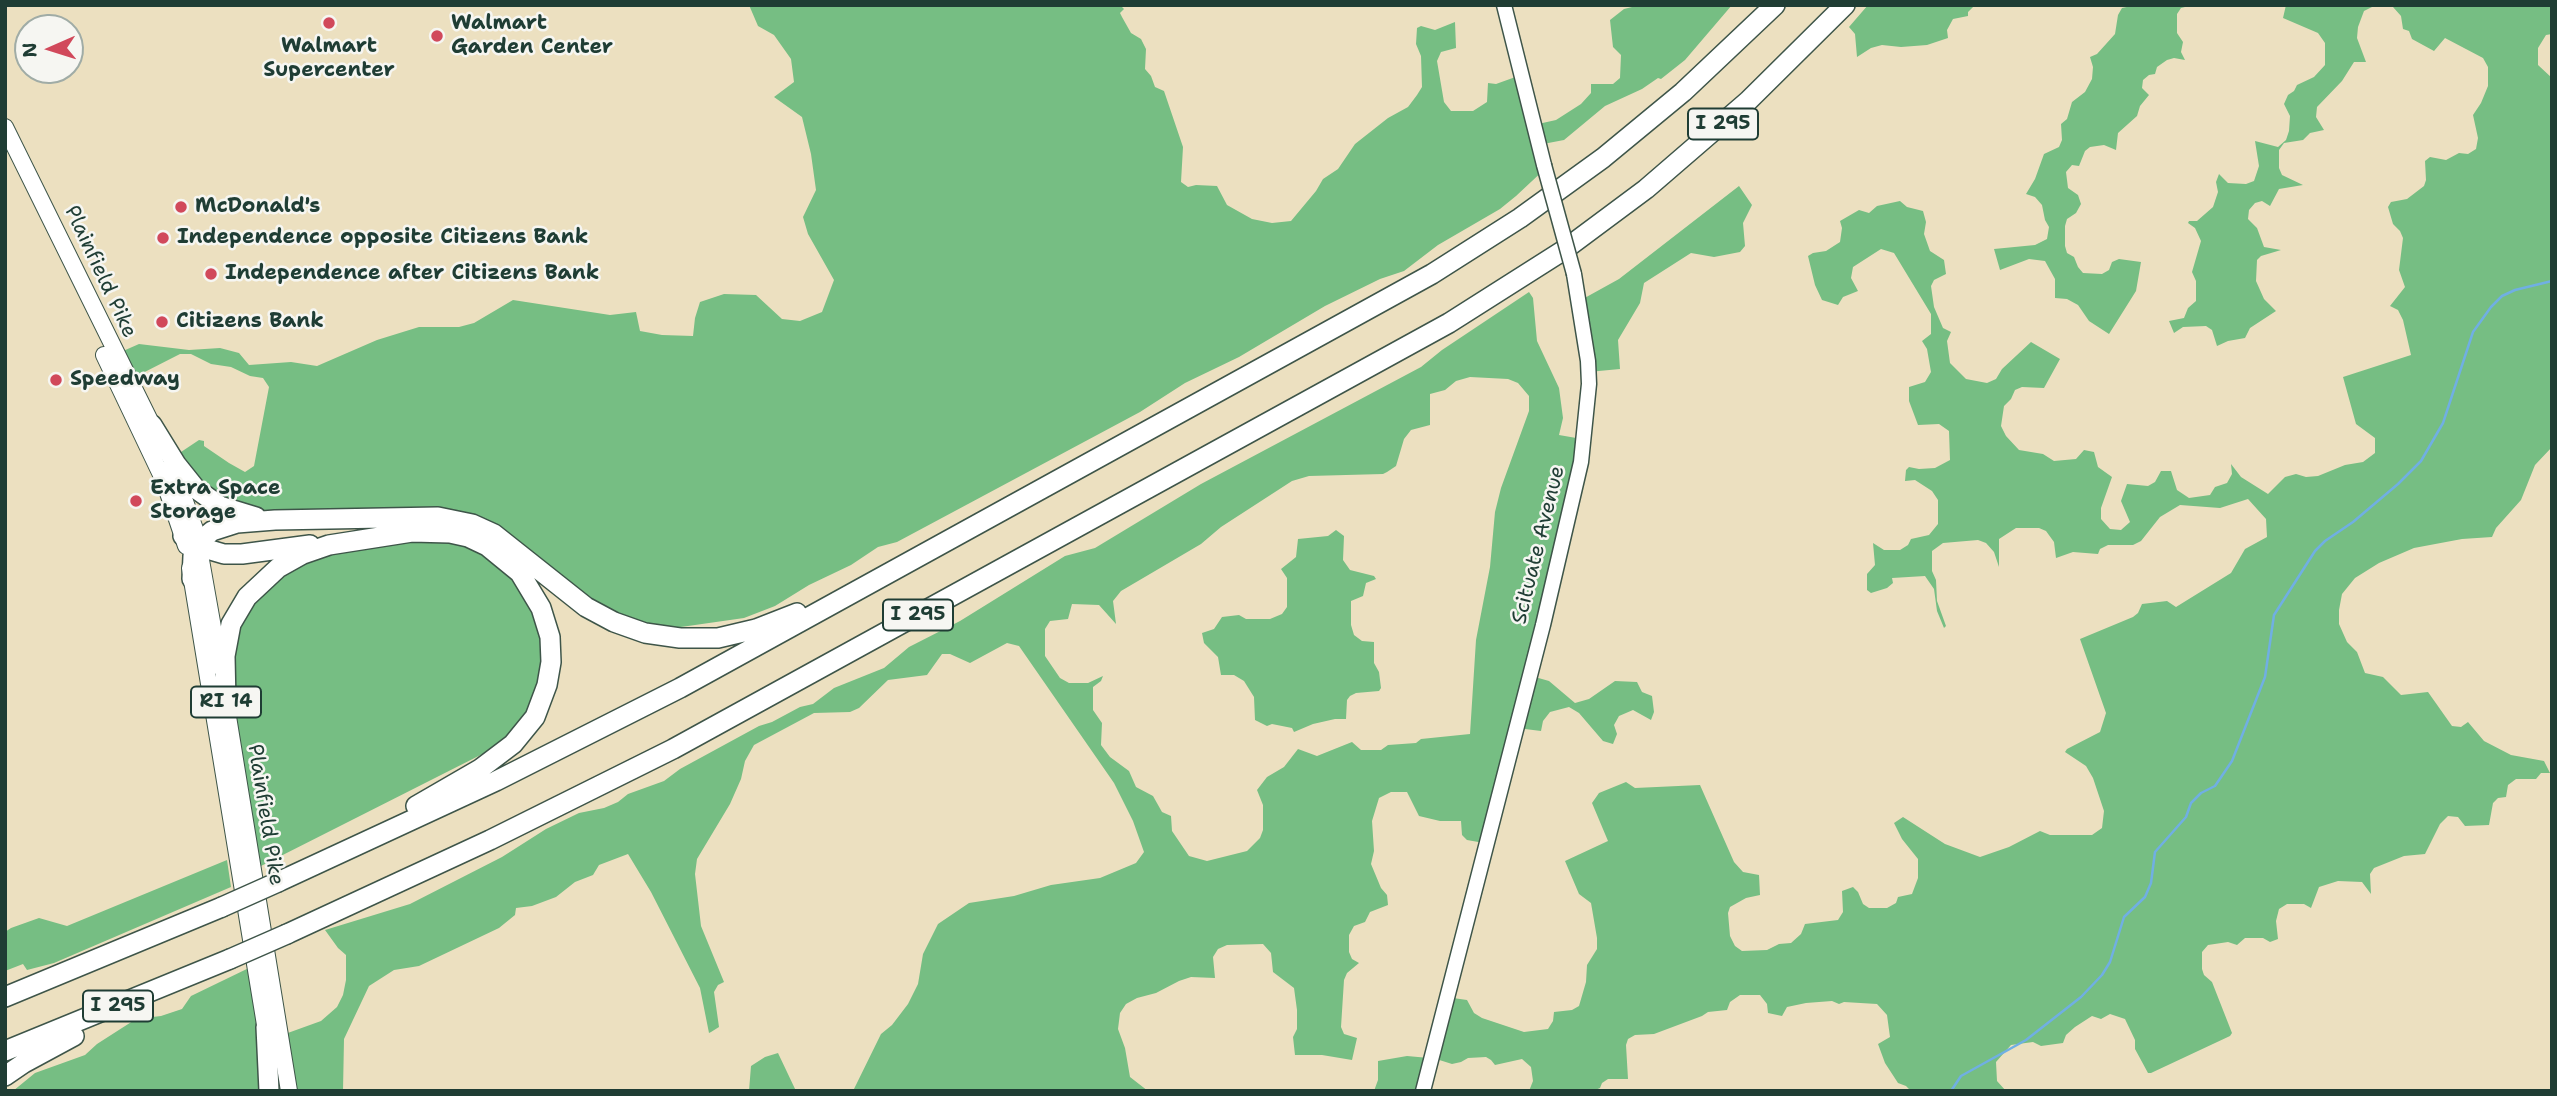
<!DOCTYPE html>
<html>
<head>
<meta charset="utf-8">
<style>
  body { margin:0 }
  #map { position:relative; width:2557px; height:1096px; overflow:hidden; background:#ece0c0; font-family:"Shantell Sans",sans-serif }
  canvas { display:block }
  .frame { position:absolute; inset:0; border:7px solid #1f3d34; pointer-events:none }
  .north { position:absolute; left:14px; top:14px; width:70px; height:70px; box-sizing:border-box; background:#f6f6f2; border:2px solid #a0aca6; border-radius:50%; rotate:267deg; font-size:19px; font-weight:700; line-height:28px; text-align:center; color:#1f3d34 }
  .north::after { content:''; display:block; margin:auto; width:24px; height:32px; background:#d1495b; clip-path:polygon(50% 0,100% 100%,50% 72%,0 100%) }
</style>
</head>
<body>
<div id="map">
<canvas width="2557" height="1096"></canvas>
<div class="frame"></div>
<div class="north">N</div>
</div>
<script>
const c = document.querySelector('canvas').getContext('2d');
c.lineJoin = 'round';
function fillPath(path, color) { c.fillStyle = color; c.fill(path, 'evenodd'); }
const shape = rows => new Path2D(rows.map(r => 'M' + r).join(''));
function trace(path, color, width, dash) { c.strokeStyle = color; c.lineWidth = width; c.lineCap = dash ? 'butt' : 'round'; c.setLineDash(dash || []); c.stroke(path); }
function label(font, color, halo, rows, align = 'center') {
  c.font = font + ' "Shantell Sans",sans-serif'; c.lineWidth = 5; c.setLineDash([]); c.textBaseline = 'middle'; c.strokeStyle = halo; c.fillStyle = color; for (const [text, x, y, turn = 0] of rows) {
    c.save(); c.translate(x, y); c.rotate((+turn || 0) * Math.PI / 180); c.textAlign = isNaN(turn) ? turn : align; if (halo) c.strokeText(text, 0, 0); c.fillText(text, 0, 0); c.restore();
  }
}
const forest = shape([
  [749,5,1120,5,1124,9,1120,13,1122,17,1131,33,1141,39,1146,49,1145,69,1151,76,1155,87,1164,91,1183,147,1181,182,1188,187,1196,185,1217,186,1227,205,1252,219,1272,223,1291,221,1316,191,1323,179,1338,169,1355,144,1388,118,1408,107,1417,95,1422,87,1421,56,1416,44,1417,28,1421,26,1435,30,1455,22,1456,48,1441,52,1437,61,1444,102,1451,111,1473,111,1487,102,1488,83,1496,84,1521,75,1538,124,1556,120,1581,104,1591,93,1591,84,1613,84,1620,78,1621,55,1613,47,1610,20,1624,9,1640,5,1732,5,1685,60,1661,79,1658,78,1642,89,1605,106,1564,140,1543,144,1547,167,1516,196,1500,209,1438,245,1404,271,1380,279,1325,306,1239,357,1185,383,1140,412,897,542,878,547,851,565,809,585,775,606,744,618,646,632,605,617,500,535,274,519,209,497,175,456,199,440,204,441,204,446,229,463,245,472,254,466,269,387,263,378,250,376,231,367,211,364,191,354,180,354,127,381,114,355,139,344,189,350,220,348,239,353,249,365,291,362,317,366,377,340,419,327,459,327,474,323,513,300,610,315,636,312,640,331,662,335,693,336,695,318,700,302,724,294,756,295,782,319,800,321,822,312,834,280,808,234,803,217,816,190,811,154,802,117,774,97,794,82,791,59,774,35,758,26],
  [1868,5,1975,5,1968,12,1968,16,1953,19,1947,30,1948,38,1927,45,1901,47,1882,45,1871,48,1857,57,1855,34,1849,27],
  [2136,5,2193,5,2181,8,2177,14,2177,33,2183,42,2181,52,2185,60,2174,58,2167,60,2157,67,2155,74,2149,75,2143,80,2142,88,2149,95,2140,106,2137,116,2118,133,2116,150,2104,145,2090,147,2085,151,2079,166,2072,165,2066,172,2068,188,2078,195,2081,204,2076,213,2067,219,2065,226,2065,246,2067,253,2074,257,2078,267,2083,273,2102,274,2109,270,2112,262,2119,259,2141,262,2136,291,2109,334,2089,321,2078,305,2067,299,2055,298,2055,279,2045,261,2029,259,2000,270,1994,249,2035,245,2047,239,2049,227,2045,220,2042,205,2035,197,2026,194,2035,179,2044,154,2059,147,2062,140,2061,124,2067,119,2072,102,2085,92,2092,79,2093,67,2090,57,2097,54,2115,34,2118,15,2122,8],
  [2286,5,2552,5,2552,34,2546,35,2538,48,2538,65,2552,78,2552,447,2535,465,2521,500,2496,528,2492,537,2462,539,2414,548,2379,563,2355,578,2342,594,2339,610,2339,624,2347,642,2357,652,2365,673,2383,677,2401,695,2428,692,2452,726,2461,727,2468,722,2484,741,2511,755,2544,761,2550,773,2541,773,2536,779,2516,779,2508,785,2506,797,2498,798,2493,803,2489,825,2465,826,2458,817,2448,816,2440,824,2425,854,2404,856,2374,868,2370,874,2371,894,2362,882,2338,881,2319,887,2311,908,2304,904,2287,904,2279,909,2276,921,2278,939,2270,942,2263,938,2245,938,2237,945,2228,942,2208,945,2202,952,2202,969,2204,975,2212,982,2232,1033,2230,1036,2151,1073,2148,1073,2135,1049,2135,1040,2125,1019,2110,1014,2101,1019,2092,1016,2075,1027,2066,1035,2063,1043,2041,1046,2033,1042,2011,1045,1996,1062,1997,1081,2006,1091,1911,1091,1906,1086,1898,1083,1885,1063,1878,1044,1890,1037,1887,1015,1877,1004,1844,1002,1839,1004,1832,1001,1806,1003,1787,1007,1782,1016,1768,1013,1767,1004,1760,995,1740,995,1730,1002,1727,1010,1708,1012,1702,1016,1654,1034,1635,1035,1628,1039,1626,1045,1628,1079,1608,1079,1602,1083,1600,1088,1593,1091,1529,1091,1533,1081,1531,1067,1522,1059,1495,1065,1491,1060,1486,1057,1468,1058,1461,1062,1452,1064,1433,1058,1446,997,1467,1000,1474,1013,1482,1018,1524,1032,1548,1029,1553,1021,1554,1012,1572,1010,1579,1006,1586,982,1587,965,1597,949,1597,938,1591,903,1579,894,1565,861,1608,841,1592,803,1599,793,1626,782,1635,788,1700,785,1734,862,1743,872,1759,875,1760,895,1746,898,1730,907,1728,913,1730,936,1735,946,1742,951,1767,950,1779,944,1791,943,1801,934,1805,924,1838,920,1843,912,1842,891,1853,887,1858,892,1863,904,1869,908,1887,908,1896,903,1898,897,1912,894,1918,878,1918,859,1902,839,1894,823,1903,817,1945,844,1980,857,2009,847,2040,831,2050,835,2092,835,2102,828,2104,811,2093,778,2086,766,2065,752,2067,749,2100,732,2106,713,2080,639,2133,617,2138,613,2142,604,2167,601,2176,607,2231,573,2245,549,2267,537,2266,519,2248,499,2220,508,2180,505,2160,517,2141,541,2133,545,2108,545,2100,549,2098,554,2073,552,2056,558,2054,542,2046,531,2039,528,2016,528,1999,539,1999,567,1994,552,1986,543,1978,540,1943,543,1932,551,1932,571,1936,580,1937,601,1946,626,1944,628,1937,611,1934,589,1925,576,1892,578,1893,583,1887,588,1871,593,1867,590,1867,574,1875,565,1873,543,1884,550,1900,550,1908,545,1911,539,1929,535,1938,524,1938,500,1932,491,1915,480,1905,481,1906,470,1909,467,1919,469,1935,468,1950,460,1949,431,1939,424,1918,425,1909,401,1909,387,1925,382,1931,372,1927,349,1922,341,1931,334,1931,314,1894,253,1881,249,1853,267,1851,278,1858,291,1843,297,1838,305,1822,300,1815,285,1808,256,1813,253,1826,251,1840,242,1842,228,1840,221,1859,210,1869,213,1877,206,1900,201,1907,207,1923,211,1926,222,1924,234,1930,251,1944,260,1946,274,1934,280,1931,286,1934,307,1943,328,1951,332,1947,341,1950,363,1966,379,1987,383,1996,379,2002,369,2031,342,2060,359,2044,388,2022,387,2015,390,2011,399,2004,406,2001,426,2006,436,2019,450,2043,454,2054,461,2076,459,2084,450,2094,452,2098,467,2112,477,2101,508,2101,519,2110,529,2121,530,2130,522,2121,501,2127,484,2148,486,2155,482,2161,471,2171,471,2177,490,2189,498,2210,495,2215,487,2227,483,2232,474,2231,464,2241,477,2268,494,2285,477,2296,474,2306,477,2318,476,2345,465,2363,462,2375,453,2375,438,2356,424,2343,377,2411,355,2403,320,2398,310,2390,306,2405,287,2399,270,2403,238,2400,231,2393,224,2388,207,2391,202,2407,199,2424,186,2426,180,2425,161,2430,157,2446,160,2459,153,2468,154,2476,149,2478,138,2473,115,2481,103,2488,86,2488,67,2483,58,2445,38,2434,51,2412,39,2409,31,2403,29,2401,16,2393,7,2374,6,2364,11,2358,27,2357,38,2366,62,2354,62,2342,81,2317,107,2316,117,2324,130,2310,133,2303,140,2284,143,2279,150,2279,168,2282,175,2303,185,2279,189,2270,206,2262,201,2255,203,2249,210,2248,219,2257,228,2264,247,2281,250,2261,256,2257,260,2256,281,2264,299,2276,311,2250,328,2245,338,2228,341,2217,346,2212,330,2206,326,2183,327,2174,333,2169,321,2184,318,2188,308,2196,301,2196,281,2192,272,2201,241,2195,228,2188,223,2189,221,2197,221,2213,207,2218,192,2216,182,2219,174,2228,183,2246,184,2254,181,2259,166,2255,141,2278,147,2286,140,2289,131,2290,116,2284,104,2288,95,2294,91,2297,85,2314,77,2325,65,2325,43,2318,33,2283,18],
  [1739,186,1752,205,1743,223,1745,246,1740,252,1714,257,1691,253,1644,283,1640,303,1618,340,1620,369,1588,372,1581,300,1619,279],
  [1529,292,1533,298,1537,341,1559,388,1563,418,1559,435,1582,439,1528,675,1549,681,1575,703,1589,699,1615,681,1637,682,1642,692,1652,696,1654,712,1651,720,1633,710,1619,716,1614,725,1617,734,1613,744,1603,741,1579,713,1569,707,1550,712,1543,721,1541,731,1517,728,1484,843,1467,840,1462,835,1461,821,1440,821,1419,816,1407,792,1391,792,1379,798,1372,821,1374,851,1371,864,1381,888,1387,895,1388,905,1370,912,1365,922,1354,926,1349,935,1349,952,1352,959,1359,963,1347,973,1344,980,1341,1027,1344,1034,1357,1038,1352,1060,1322,1055,1295,1055,1293,1037,1297,1029,1297,1010,1294,988,1273,972,1271,953,1263,944,1227,945,1218,949,1213,957,1215,978,1191,977,1179,981,1156,993,1137,998,1126,1004,1120,1013,1118,1029,1125,1048,1130,1077,1148,1091,853,1091,881,1034,892,1025,908,1004,918,984,923,954,938,924,969,903,1014,896,1051,885,1100,878,1136,863,1144,852,1133,821,1114,783,1019,646,1007,643,970,663,950,654,942,654,927,675,888,680,859,708,850,712,814,713,754,745,745,761,741,779,730,804,697,859,695,874,701,926,724,982,718,985,714,992,719,1027,711,1032,709,1033,700,988,651,892,628,854,599,865,593,875,575,882,556,897,532,906,516,908,515,915,499,928,419,966,394,970,369,986,344,1039,343,1091,294,1091,285,1034,321,1021,337,1007,343,995,346,980,346,955,338,948,325,930,410,904,502,857,546,829,579,813,604,808,618,802,628,794,664,781,680,769,759,726,772,722,800,707,813,704,834,688,884,668,909,647,960,621,1065,556,1095,548,1201,484,1421,367,1442,350],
  [1470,377,1508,379,1518,383,1529,396,1529,411,1501,488,1495,512,1490,567,1476,640,1470,734,1421,739,1416,743,1388,745,1381,750,1361,750,1352,742,1317,756,1298,749,1284,767,1267,777,1257,790,1263,805,1263,830,1260,838,1247,851,1207,861,1189,856,1172,831,1171,816,1162,812,1153,796,1136,787,1129,771,1110,757,1101,745,1102,723,1093,710,1093,687,1101,681,1103,676,1088,683,1069,683,1060,678,1045,656,1045,629,1050,621,1068,619,1072,604,1099,605,1116,624,1113,601,1121,591,1201,544,1221,527,1292,481,1309,476,1383,474,1387,472,1396,466,1404,439,1411,430,1430,425,1430,394,1445,390,1456,381],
  [1336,530,1344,536,1343,560,1350,570,1374,576,1376,579,1366,583,1363,596,1351,601,1351,625,1354,635,1362,641,1374,642,1374,663,1379,672,1381,688,1379,691,1356,693,1350,696,1347,700,1346,719,1335,719,1313,724,1294,732,1292,728,1272,724,1267,726,1255,720,1254,697,1244,681,1234,675,1221,675,1218,657,1204,643,1202,633,1214,629,1222,617,1239,615,1246,619,1270,619,1282,614,1287,607,1287,578,1281,569,1296,557,1298,539,1328,536],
  [402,533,494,547,552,635,524,733,259,867,230,700,227,642,273,572],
  [227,860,231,887,54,963,27,970,23,964,5,971,5,932,11,928,39,918,67,926],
  [253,966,272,1091,13,1091,35,1073,85,1055,97,1044,136,1019,161,1016,182,1009,191,996],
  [778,1053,796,1091,749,1091,751,1066,765,1057],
  [1407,1056,1429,1058,1421,1091,1374,1091,1378,1080,1378,1061]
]);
const stream = shape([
  [1951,1091,1961,1076,2026,1040,2081,997,2102,975,2110,962,2124,917,2145,897,2151,883,2155,852,2186,817,2191,803,2201,793,2215,786,2232,761,2265,677,2274,615,2315,551,2325,541,2353,522,2398,484,2421,461,2443,423,2473,332,2491,307,2502,296,2515,290,2552,281]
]);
const secondary = shape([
  [1504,5,1544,165],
  [1423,1091,1543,625,1581,462,1589,384,1588,361,1574,274]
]);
const primary = shape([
  [5,127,157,435],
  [104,355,164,481,186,546],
  [172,465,196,532,220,667],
  [190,568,267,1037],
  [224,692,289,1091]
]);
const motorway = shape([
  [152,425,176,464,196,489,220,506,256,517],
  [183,536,200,547,224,554,242,554,310,545],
  [192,579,193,556,199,542,212,531,237,523,275,520,438,517,472,524,494,534,586,607,614,622,645,633,680,638,718,638,756,629,797,613],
  [226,703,225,656,231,624,247,597,278,568,303,554,329,545,412,532,450,533,468,537,487,546,520,573,541,608,550,637,551,662,547,685,535,717,513,744,480,769,416,806],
  [278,882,496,781,680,688,1432,274,1520,218,1603,158,1683,92,1775,5],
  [287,934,490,840,673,749,1449,323,1564,250,1646,189,1748,101,1845,5],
  [5,997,222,907],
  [266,1027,269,1091],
  [5,1051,230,959],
  [5,1076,24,1063,74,1036]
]);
const secondaryBridge = shape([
  [1544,165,1574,274]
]);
const motorwayBridge = shape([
  [222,907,278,882],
  [230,959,287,934]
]);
const markers = [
  [329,23,7,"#d1495b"],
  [437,36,7,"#d1495b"],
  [181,207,7,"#d1495b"],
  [163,238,7,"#d1495b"],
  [211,274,7,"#d1495b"],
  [162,322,7,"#d1495b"],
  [56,380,7,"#d1495b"],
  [136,501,7,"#d1495b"]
];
const shields = [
  [1723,124,70],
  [918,615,70],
  [226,702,70],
  [118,1006,70]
];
const shieldNames = [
  ["I 295",1723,124],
  ["I 295",918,615],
  ["RI 14",226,702],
  ["I 295",118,1006]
];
const poiNames = [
  ["Walmart",451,24],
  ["Garden Center",451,48],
  ["Walmart",329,47,"center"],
  ["Supercenter",329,71,"center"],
  ["McDonald's",195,207],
  ["Independence opposite Citizens Bank",177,238],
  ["Independence after Citizens Bank",225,274],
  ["Citizens Bank",176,322],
  ["Speedway",70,380],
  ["Extra Space",150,489],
  ["Storage",150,513]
];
const streetNames = [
  ["Plainfield Pike",100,272,65],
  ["Scituate Avenue",1539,545,-76],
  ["Plainfield Pike",265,815,81]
];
fillPath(forest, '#76be83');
trace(stream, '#70afe3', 2.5);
trace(secondary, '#3e5549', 17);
trace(primary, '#3e5549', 18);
trace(motorway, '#3e5549', 22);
trace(secondary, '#fff', 14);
trace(primary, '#fff', 16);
trace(motorway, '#fff', 19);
trace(secondaryBridge, '#3e5549', 17, []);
trace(motorwayBridge, '#3e5549', 22, []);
trace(secondaryBridge, '#fff', 14);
trace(motorwayBridge, '#fff', 19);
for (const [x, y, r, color] of markers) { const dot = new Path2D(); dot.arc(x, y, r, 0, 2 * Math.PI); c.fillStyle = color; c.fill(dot); trace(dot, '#f6f6f2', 2.5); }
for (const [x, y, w] of shields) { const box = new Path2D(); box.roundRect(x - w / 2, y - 15.5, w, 31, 5); c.fillStyle = '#f6f6f2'; c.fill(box); trace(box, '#1f3d34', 2); }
label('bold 19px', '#1f3d34', null, shieldNames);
label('bold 21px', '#1f3d34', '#f6f6f2', poiNames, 'left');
label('21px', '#1f3d34', '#f6f6f2', streetNames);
</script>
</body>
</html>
